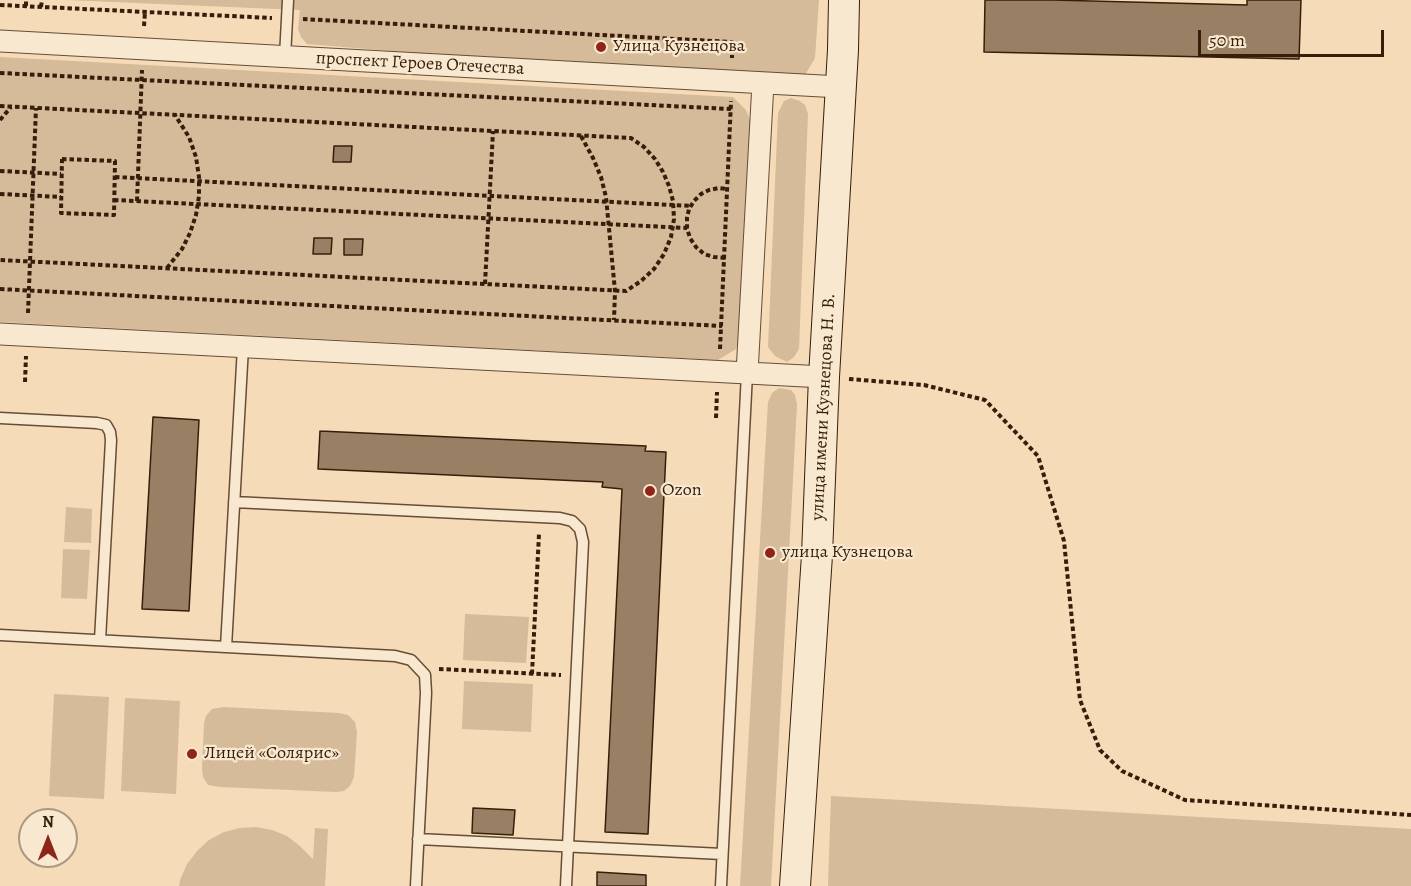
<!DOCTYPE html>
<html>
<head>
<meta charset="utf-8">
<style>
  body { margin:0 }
  #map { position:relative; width:1411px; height:886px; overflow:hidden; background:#f5dbb7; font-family:Alegreya,serif }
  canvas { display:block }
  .north { position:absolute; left:18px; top:808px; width:60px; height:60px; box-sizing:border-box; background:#f8e8d0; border:2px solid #aa9781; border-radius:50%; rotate:0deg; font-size:16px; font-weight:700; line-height:24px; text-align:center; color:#361e0b }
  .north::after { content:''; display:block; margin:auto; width:21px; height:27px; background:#8f2418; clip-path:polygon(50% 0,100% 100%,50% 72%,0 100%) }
  .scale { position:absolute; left:1198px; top:30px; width:186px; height:27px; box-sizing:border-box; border:3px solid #361e0b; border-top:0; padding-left:8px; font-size:18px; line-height:21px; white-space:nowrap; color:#361e0b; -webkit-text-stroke:4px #f8e8d0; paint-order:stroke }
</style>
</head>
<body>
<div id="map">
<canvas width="1411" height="886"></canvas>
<div class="north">N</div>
<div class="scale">50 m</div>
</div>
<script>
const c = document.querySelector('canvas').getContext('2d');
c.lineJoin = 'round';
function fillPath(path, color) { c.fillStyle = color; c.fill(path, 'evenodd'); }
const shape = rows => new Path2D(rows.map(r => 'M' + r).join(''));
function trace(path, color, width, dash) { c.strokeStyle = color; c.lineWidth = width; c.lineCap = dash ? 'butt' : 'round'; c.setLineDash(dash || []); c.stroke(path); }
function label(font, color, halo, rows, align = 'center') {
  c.font = font + ' Alegreya,serif'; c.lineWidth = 4.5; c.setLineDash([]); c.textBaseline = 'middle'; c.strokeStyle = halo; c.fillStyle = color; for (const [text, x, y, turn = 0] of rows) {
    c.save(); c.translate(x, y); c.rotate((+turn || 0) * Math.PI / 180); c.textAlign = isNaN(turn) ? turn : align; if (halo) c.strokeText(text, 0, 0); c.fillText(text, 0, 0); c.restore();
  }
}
const green = shape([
  [66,0,819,0,815,58,799,85,307,44,301,37,298,29,300,10],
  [0,57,733,97,746,110,752,125,743,328,736,349,718,360,0,322],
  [791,98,800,101,805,105,808,114,799,349,794,357,787,362,775,356,768,347,778,113,784,101],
  [779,388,791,390,795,395,797,405,771,886,740,886,768,402,772,393],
  [66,507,92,509,91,543,64,542],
  [63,549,90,550,87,599,61,598],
  [465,614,529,617,526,663,463,660],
  [464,681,533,684,531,732,462,729],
  [54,694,109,697,104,799,49,796],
  [125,698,180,701,176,794,121,791],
  [223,707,339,713,348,715,355,722,357,732,354,777,350,786,344,791,336,792,220,787,208,785,203,777,202,769,204,723,206,716,212,709],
  [831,796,1411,829,1411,886,828,886],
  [256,827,272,830,287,836,300,846,313,859,315,828,328,829,325,886,179,886,180,880,187,864,197,851,209,840,224,832,240,828]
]);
const building = shape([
  [985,0,1053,0,1247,5,1247,0,1301,0,1299,59,984,52,985,0],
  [334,146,352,146,351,162,333,162,334,146],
  [314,238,332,238,331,254,313,254,314,238],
  [344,239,363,239,362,255,344,255,344,239],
  [153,417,199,420,189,611,142,609,153,417],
  [320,431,646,446,645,451,666,452,648,834,605,832,622,489,602,487,603,482,318,469,320,431],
  [473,808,515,810,513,835,472,833,473,808],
  [597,872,646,875,646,886,597,886,597,872]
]);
const path = shape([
  [0,5,272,18],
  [26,6,26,0],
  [41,7,42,0],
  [303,19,732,42,732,58],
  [144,26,145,12],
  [0,73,731,109],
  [0,106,631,138,644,147,655,159,663,172,669,186,673,201,674,219,671,237,664,254,654,269,641,281,626,291,0,260],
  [0,120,11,107],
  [581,136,593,158,601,177,606,197,615,291,614,320],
  [62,159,115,161,114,215,61,213,62,159],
  [0,171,61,174],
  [115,177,692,206],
  [0,194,61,197],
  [114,200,687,228],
  [137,201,142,70],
  [725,258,714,257,704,254,696,247,690,238,687,228,687,218,689,209,694,201,701,194,709,190,719,188,728,189],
  [167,268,182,249,190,233,196,215,199,196,199,177,196,157,189,137,175,115],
  [485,284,493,131],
  [0,289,722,326],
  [28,313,36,108],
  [720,349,731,101],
  [849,379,924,385,985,400,1038,456,1064,541,1080,700,1100,750,1122,771,1185,800,1411,815],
  [25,382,26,356],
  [716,418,717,392],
  [439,669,561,675],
  [532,674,539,534]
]);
const service = shape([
  [285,57,288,0],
  [243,347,226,647,395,656,411,660,425,675,426,693,416,886],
  [0,418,97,423,106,425,110,432,111,440,100,640],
  [234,502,560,518,572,521,580,529,583,542,566,886],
  [0,635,226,647],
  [418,839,722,854],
  [721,886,747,373]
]);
const minor = shape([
  [0,41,840,87],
  [0,334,824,377],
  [747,373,763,83]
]);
const secondary = shape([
  [795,886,817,555,824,377,843,50,844,0]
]);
const markers = [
  [601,47,6,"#8f2418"],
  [650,491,6,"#8f2418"],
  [770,553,6,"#8f2418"],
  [192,754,6,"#8f2418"]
];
const poiNames = [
  ["Улица Кузнецова",613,47],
  ["Ozon",662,491],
  ["улица Кузнецова",782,553],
  ["Лицей «Солярис»",204,754]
];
const streetNames = [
  ["проспект Героев Отечества",420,64,3],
  ["улица имени Кузнецова Н. В.",824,407,-87]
];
fillPath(green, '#d5bb9a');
fillPath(building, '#998064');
trace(building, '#361e0b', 1.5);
trace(service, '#664d36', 13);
trace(minor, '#664d36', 23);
trace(secondary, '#361e0b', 32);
trace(path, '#361e0b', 4, [4.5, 3]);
trace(service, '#f8e8d0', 10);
trace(minor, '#f8e8d0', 21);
trace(secondary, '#f8e8d0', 30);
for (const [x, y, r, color] of markers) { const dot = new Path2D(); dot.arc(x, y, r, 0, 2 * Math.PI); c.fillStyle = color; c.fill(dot); trace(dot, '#f8e8d0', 2); }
label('18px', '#361e0b', '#f8e8d0', poiNames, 'left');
label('18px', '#361e0b', '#f8e8d0', streetNames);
</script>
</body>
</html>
